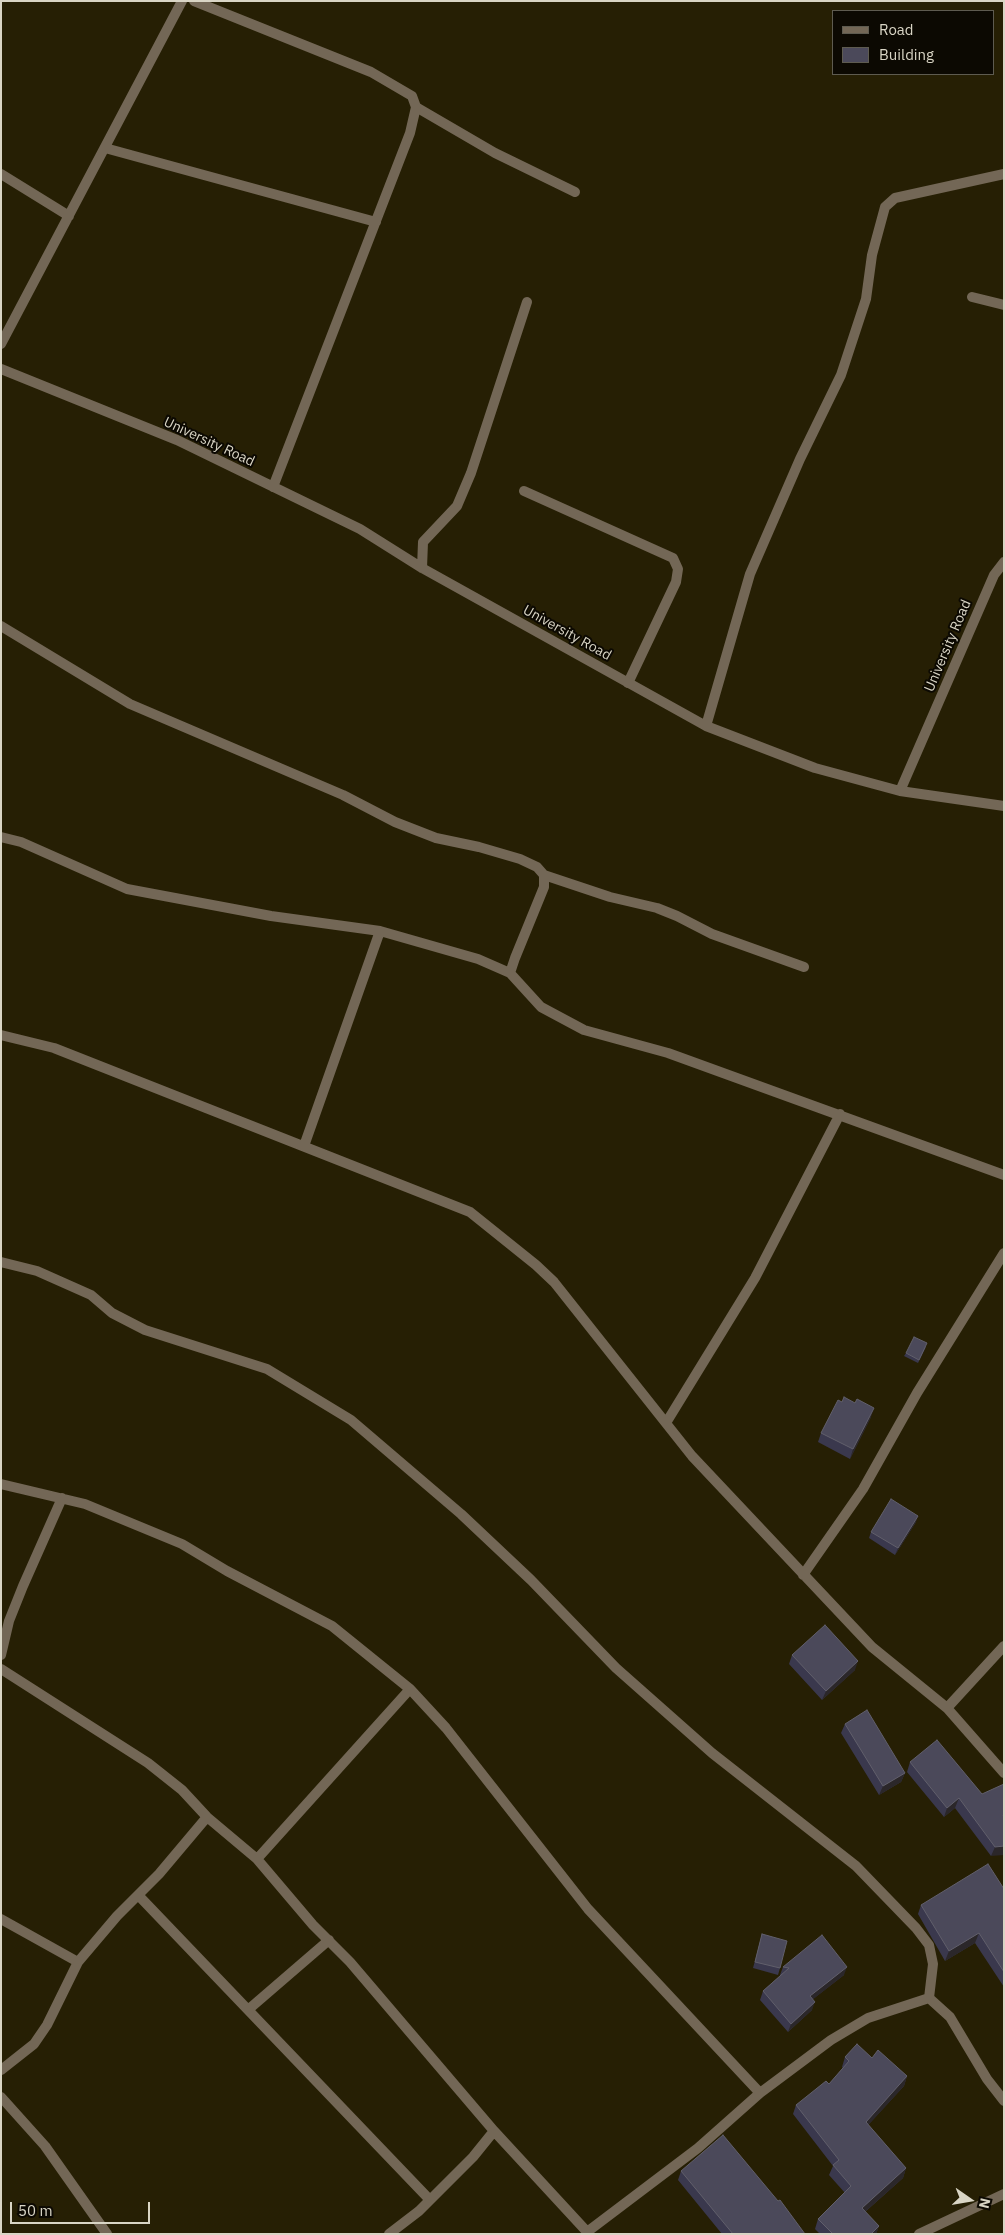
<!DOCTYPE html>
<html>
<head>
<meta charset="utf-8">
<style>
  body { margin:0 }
  #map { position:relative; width:1005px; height:2235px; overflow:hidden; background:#261f04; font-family:"IBM Plex Sans",sans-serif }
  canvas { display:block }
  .frame { position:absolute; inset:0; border:2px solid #d9d5c5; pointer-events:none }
  .legend { position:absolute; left:832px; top:10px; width:162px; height:65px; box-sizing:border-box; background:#0c0902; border:1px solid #5e5b50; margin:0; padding:6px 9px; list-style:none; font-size:15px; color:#d9d5c5 }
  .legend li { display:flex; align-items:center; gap:10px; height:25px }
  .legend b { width:25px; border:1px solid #5e5b50 }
  .north { position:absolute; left:945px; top:2175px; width:50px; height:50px; -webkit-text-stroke:4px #0c0902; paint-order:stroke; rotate:103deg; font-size:14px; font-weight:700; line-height:20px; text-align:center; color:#d9d5c5 }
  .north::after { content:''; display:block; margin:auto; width:18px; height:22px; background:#d9d5c5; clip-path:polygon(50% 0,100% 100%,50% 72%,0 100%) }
  .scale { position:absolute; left:10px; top:2202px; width:140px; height:22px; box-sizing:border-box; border:2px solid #d9d5c5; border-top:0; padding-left:6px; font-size:15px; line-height:18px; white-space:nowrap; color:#d9d5c5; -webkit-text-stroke:4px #0c0902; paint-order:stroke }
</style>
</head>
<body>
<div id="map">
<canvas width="1005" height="2235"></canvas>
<div class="frame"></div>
<ul class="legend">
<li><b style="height:6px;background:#736756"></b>Road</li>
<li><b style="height:14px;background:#4b495a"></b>Building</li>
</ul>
<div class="north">N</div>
<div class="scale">50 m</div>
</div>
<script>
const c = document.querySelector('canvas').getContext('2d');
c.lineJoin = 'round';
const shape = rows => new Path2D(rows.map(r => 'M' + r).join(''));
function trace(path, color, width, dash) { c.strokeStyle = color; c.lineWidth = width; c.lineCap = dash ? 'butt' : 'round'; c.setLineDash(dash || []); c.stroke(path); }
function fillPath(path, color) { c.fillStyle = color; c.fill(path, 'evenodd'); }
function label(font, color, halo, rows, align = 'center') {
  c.font = font + ' "IBM Plex Sans",sans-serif'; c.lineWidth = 4; c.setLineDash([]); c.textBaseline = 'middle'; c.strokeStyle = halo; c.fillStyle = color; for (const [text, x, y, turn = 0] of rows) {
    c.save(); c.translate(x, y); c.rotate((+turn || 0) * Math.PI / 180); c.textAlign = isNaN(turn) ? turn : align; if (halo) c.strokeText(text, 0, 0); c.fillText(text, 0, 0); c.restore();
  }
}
const lane = shape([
  [416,107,495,153,575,192],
  [524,491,673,558,678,569,676,582,628,683]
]);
const street = shape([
  [194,1,371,72,412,96,416,107,410,133,273,487],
  [105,148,376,222],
  [1,174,69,216],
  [972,297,1004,305],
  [1,344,182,1],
  [1,369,177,440,360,529,422,568,706,726,815,768,900,791,994,575,1004,562],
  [422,568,423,542,457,506,471,473,527,302],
  [1,626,130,704,343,795,395,822,436,838,479,847,520,859,537,867,544,875,610,897,657,908,677,916,712,934,804,967],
  [706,726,750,574,800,459,841,375,866,299,872,255,885,207,895,198,1004,174],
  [900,791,1004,806],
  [1,837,21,842,127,889,271,916,380,931,478,959,510,973,541,1007,584,1030,668,1053,1004,1175],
  [510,973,515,958,544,887,544,875],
  [1,1035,54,1048,470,1212,536,1265,554,1282,692,1456,872,1647,947,1708,1004,1773],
  [304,1146,380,931],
  [1,1262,37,1271,91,1295,112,1313,145,1330,267,1369,351,1420,461,1514,531,1580,616,1668,712,1753,856,1866,916,1928,929,1945,933,1964,929,1998],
  [666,1423,755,1278,840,1114],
  [1,1484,85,1504,182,1544,227,1571,332,1626,410,1689,446,1728,588,1909,760,2093],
  [803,1575,863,1489,917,1393,1004,1253],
  [1,1655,9,1621,23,1586,62,1498],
  [1,1669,148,1763,182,1790,207,1817,257,1859,313,1925,350,1962,494,2131,589,2234],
  [947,1708,1004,1646],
  [257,1859,410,1689],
  [139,1896,430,2200],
  [1,1919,78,1962],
  [929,1998,950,2017,987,2079,1004,2101],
  [249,2009,329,1940],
  [1,2070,34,2044,47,2025,78,1962,117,1916,159,1874,207,1817],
  [1,2097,45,2146,107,2234],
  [587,2232,698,2148,760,2093,831,2040,868,2018,929,1998],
  [389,2234,419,2211,473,2157,494,2131],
  [919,2234,1004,2194]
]);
const wall = shape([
  [926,1347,918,1363,904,1356,906,1353],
  [871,1417,850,1459,818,1442,821,1433],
  [916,1522,895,1555,869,1538,871,1532],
  [792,1655,855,1670,822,1700,789,1664],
  [845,1724,905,1773,901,1782,879,1795,841,1733],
  [910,1762,982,1794,1004,1846,991,1856,955,1808,944,1817,907,1772],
  [1004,1889,1004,1987,975,1943,945,1961,918,1914,921,1905],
  [762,1934,780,1968,778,1975,753,1968],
  [783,1967,844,1975,813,1999,812,2010,788,2032,760,2000,763,1991,781,1975,780,1975],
  [845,2057,872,2058,907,2076,904,2086,868,2125,906,2168,903,2178,865,2212,879,2226,876,2234,820,2234,815,2229,818,2219,845,2193,829,2175,833,2166,793,2114,796,2105,829,2084,843,2068,842,2067],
  [681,2171,805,2234,722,2234,678,2180]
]);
const shadedWall = shape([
  [874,1408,871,1417,850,1459,853,1449],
  [918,1516,916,1522,895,1555,898,1548],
  [858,1661,855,1670,822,1700,826,1691],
  [905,1773,901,1782,879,1795,883,1786],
  [959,1798,955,1808,944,1817,947,1808],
  [1004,1846,1004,1855,991,1856,995,1847],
  [979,1933,975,1943,945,1961,949,1951],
  [847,1967,844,1975,807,2004,810,1996],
  [815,2002,812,2010,788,2032,791,2024],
  [907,2076,904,2086,862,2132,866,2122],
  [906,2168,903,2178,858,2218,862,2208],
  [879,2226,876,2234,871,2234]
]);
const building = shape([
  [914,1337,927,1343,919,1360,906,1353,914,1337],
  [844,1397,855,1403,857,1399,874,1408,853,1449,821,1433,838,1400,842,1402,844,1397],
  [891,1499,918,1516,898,1548,871,1532,891,1499],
  [825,1625,858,1661,826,1691,792,1655,825,1625],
  [867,1710,905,1773,883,1786,845,1724,867,1710],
  [937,1740,982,1794,1004,1784,1004,1815,1003,1815,1004,1817,1004,1846,995,1847,959,1798,947,1808,910,1762,937,1740],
  [988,1864,1004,1889,1004,1972,979,1933,949,1951,921,1905,988,1864],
  [762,1934,787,1941,780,1968,755,1962,762,1934],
  [822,1935,847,1967,810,1996,815,2002,791,2024,763,1991,789,1968,783,1967,822,1935],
  [857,2044,872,2058,878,2050,907,2076,866,2122,906,2168,862,2208,879,2226,871,2234,833,2234,818,2219,851,2186,833,2165,839,2160,796,2105,826,2081,829,2084,849,2061,845,2057,857,2044],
  [723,2135,778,2201,780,2200,805,2234,733,2234,681,2171,723,2135]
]);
const streetNames = [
  ["University Road",209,442,25],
  ["University Road",567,633,29],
  ["University Road",948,646,-67]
];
trace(lane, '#736756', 10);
trace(street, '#736756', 10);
fillPath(wall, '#3a384d');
fillPath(shadedWall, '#2b272a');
fillPath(building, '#4b495a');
trace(building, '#615f6b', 1);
label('14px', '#d9d5c5', '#0c0902', streetNames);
</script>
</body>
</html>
